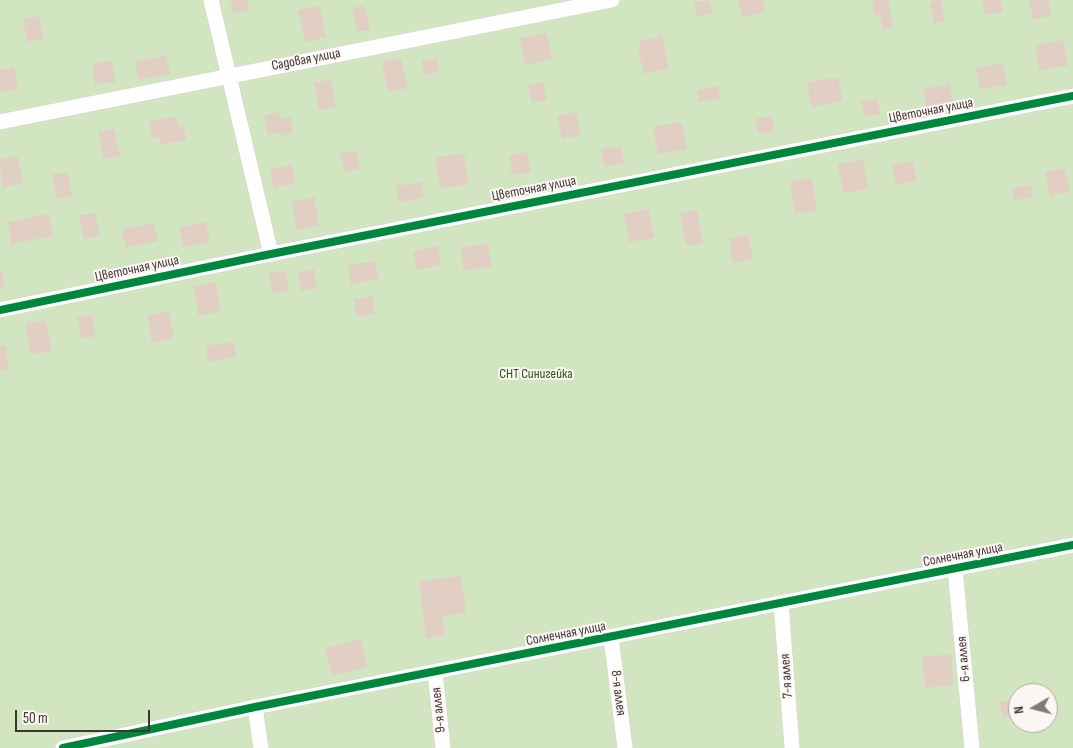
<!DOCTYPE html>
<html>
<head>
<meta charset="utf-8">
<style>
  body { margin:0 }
  #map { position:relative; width:1073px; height:748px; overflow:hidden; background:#f9f7f5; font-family:"Sofia Sans Condensed",sans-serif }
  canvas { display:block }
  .north { position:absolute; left:1008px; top:683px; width:50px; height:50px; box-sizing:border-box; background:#fbf6f3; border:1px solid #b0a9a5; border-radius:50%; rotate:262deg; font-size:14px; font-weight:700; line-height:20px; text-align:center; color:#403631 }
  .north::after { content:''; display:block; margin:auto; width:18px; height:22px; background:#817a76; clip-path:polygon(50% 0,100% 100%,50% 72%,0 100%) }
  .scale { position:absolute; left:15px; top:710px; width:135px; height:22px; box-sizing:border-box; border:2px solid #403631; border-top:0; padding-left:6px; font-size:15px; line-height:18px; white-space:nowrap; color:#403631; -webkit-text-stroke:4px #fbf6f3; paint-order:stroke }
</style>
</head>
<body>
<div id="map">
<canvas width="1073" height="748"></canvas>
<div class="north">N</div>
<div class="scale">50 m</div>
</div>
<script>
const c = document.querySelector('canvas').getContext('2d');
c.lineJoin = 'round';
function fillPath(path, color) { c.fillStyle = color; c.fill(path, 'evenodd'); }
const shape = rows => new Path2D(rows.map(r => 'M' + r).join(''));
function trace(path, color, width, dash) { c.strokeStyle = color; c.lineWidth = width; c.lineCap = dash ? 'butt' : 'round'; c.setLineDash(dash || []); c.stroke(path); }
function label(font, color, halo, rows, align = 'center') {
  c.font = font + ' "Sofia Sans Condensed",sans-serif'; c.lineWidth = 4; c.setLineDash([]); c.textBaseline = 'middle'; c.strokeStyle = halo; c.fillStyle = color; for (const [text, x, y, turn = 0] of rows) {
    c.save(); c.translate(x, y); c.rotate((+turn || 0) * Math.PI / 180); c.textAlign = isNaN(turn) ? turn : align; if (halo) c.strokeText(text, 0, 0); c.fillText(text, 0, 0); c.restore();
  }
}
const green = shape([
  [0,0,1073,0,1073,748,0,748],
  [1018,693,1048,693,1048,723,1018,723]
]);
const building = shape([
  [231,0,247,0,250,10,233,14],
  [710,0,713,13,697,17,694,2],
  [738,0,763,0,765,12,742,17],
  [872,0,888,0,893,28,883,30,880,15,875,16],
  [938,0,941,0,945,21,934,23,930,2],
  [982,0,1001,0,1003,12,985,15],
  [1029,0,1048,0,1051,16,1033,19],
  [365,5,370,30,357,32,352,8],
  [320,6,326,37,305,42,298,10],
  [39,16,44,39,27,42,23,19],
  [546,33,552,59,525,65,520,38],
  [662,36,669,69,644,74,638,50,641,49,639,41],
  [1063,40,1068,65,1039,71,1035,45],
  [166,55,170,74,139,80,135,62],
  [401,58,408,88,388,92,382,62],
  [436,58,439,72,424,75,422,61],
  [112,61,115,82,95,84,92,63],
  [1003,63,1007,85,980,89,976,68],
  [14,67,18,89,0,93,0,70],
  [838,77,843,101,811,107,807,82],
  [331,79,336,107,319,110,314,83],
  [543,82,547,100,532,103,528,85],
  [950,84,953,103,926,108,923,89],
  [718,86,720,99,699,102,697,90],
  [877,98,880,114,864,117,861,101],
  [280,112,281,119,290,117,293,133,281,136,280,132,268,135,264,116],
  [576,112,581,136,571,138,570,134,567,135,568,138,562,139,557,116],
  [177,116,178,125,183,124,186,140,161,145,160,137,152,139,149,122],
  [771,116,774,131,758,134,755,119],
  [682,122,687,149,658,154,653,127],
  [114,129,120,156,104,159,98,132],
  [621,146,624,163,605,167,601,149],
  [357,151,360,169,344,172,340,154],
  [527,152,531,172,512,175,509,155],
  [464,153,469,184,441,189,435,158],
  [17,156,23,183,2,188,0,159],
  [863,159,868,189,843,193,838,164],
  [913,161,917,181,896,185,892,165],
  [292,165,295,184,274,188,270,169],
  [1065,168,1070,192,1050,196,1045,172],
  [67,172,72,196,57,199,52,175],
  [812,178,817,211,795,214,790,182],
  [421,182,424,198,399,203,396,186],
  [1031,185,1033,197,1014,200,1012,188],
  [314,197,319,226,297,230,292,201],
  [649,209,654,238,629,242,624,214],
  [697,210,703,243,686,246,680,213],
  [95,213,100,236,84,239,79,216],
  [49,214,53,236,11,244,8,222],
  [206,222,210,242,183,247,179,227],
  [154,223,158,241,126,248,122,229],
  [748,234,753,259,733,263,729,238],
  [488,243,492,266,464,271,460,248],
  [438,246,441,265,416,270,413,251],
  [375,261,379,279,351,284,348,266],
  [0,267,5,287,0,288],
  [314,269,317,288,302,291,298,272],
  [286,271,289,291,272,293,269,273],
  [215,282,221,311,199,316,193,286],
  [372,296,375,314,357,317,354,299],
  [169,311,174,338,152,343,147,315],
  [92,315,96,336,81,339,77,317],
  [46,320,52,351,31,355,25,324],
  [233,341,236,357,208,362,206,346],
  [5,345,9,369,0,371,0,346],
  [461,576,466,613,443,616,445,635,426,638,419,581],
  [361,639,367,667,332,676,325,648],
  [951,654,954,685,925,688,922,657],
  [1018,699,1018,715,1002,717,1000,702]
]);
const street = shape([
  [211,0,271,254],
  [0,122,612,0],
  [0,310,271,254,1073,96],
  [955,569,972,748],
  [781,603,792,748],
  [611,637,625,748],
  [435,672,443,748],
  [255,707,261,748],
  [63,748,255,707,1073,545]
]);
const cycleway = shape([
  [0,310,271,254,1073,96],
  [63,748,255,707,1073,545]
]);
const streetNames = [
  ["Садовая улица",306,60,-11],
  ["Цветочная улица",931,111,-11],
  ["Цветочная улица",534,189,-11],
  ["Цветочная улица",137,269,-12],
  ["Солнечная улица",963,555,-11],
  ["Солнечная улица",566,634,-11],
  ["6-я аллея",964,659,-95],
  ["7-я аллея",787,676,-94],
  ["8-я аллея",618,693,83],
  ["9-я аллея",439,710,-96]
];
const parkNames = [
  ["СНТ Синигейка",536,374]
];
fillPath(green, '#d1e5c1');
fillPath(building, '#e1cfc4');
trace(street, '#d8d2ce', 16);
trace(street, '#fefefe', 15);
trace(cycleway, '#00873e', 8);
label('14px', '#403631', '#fbf6f3', streetNames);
label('14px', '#2e4e13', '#fbf6f3', parkNames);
</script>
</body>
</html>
